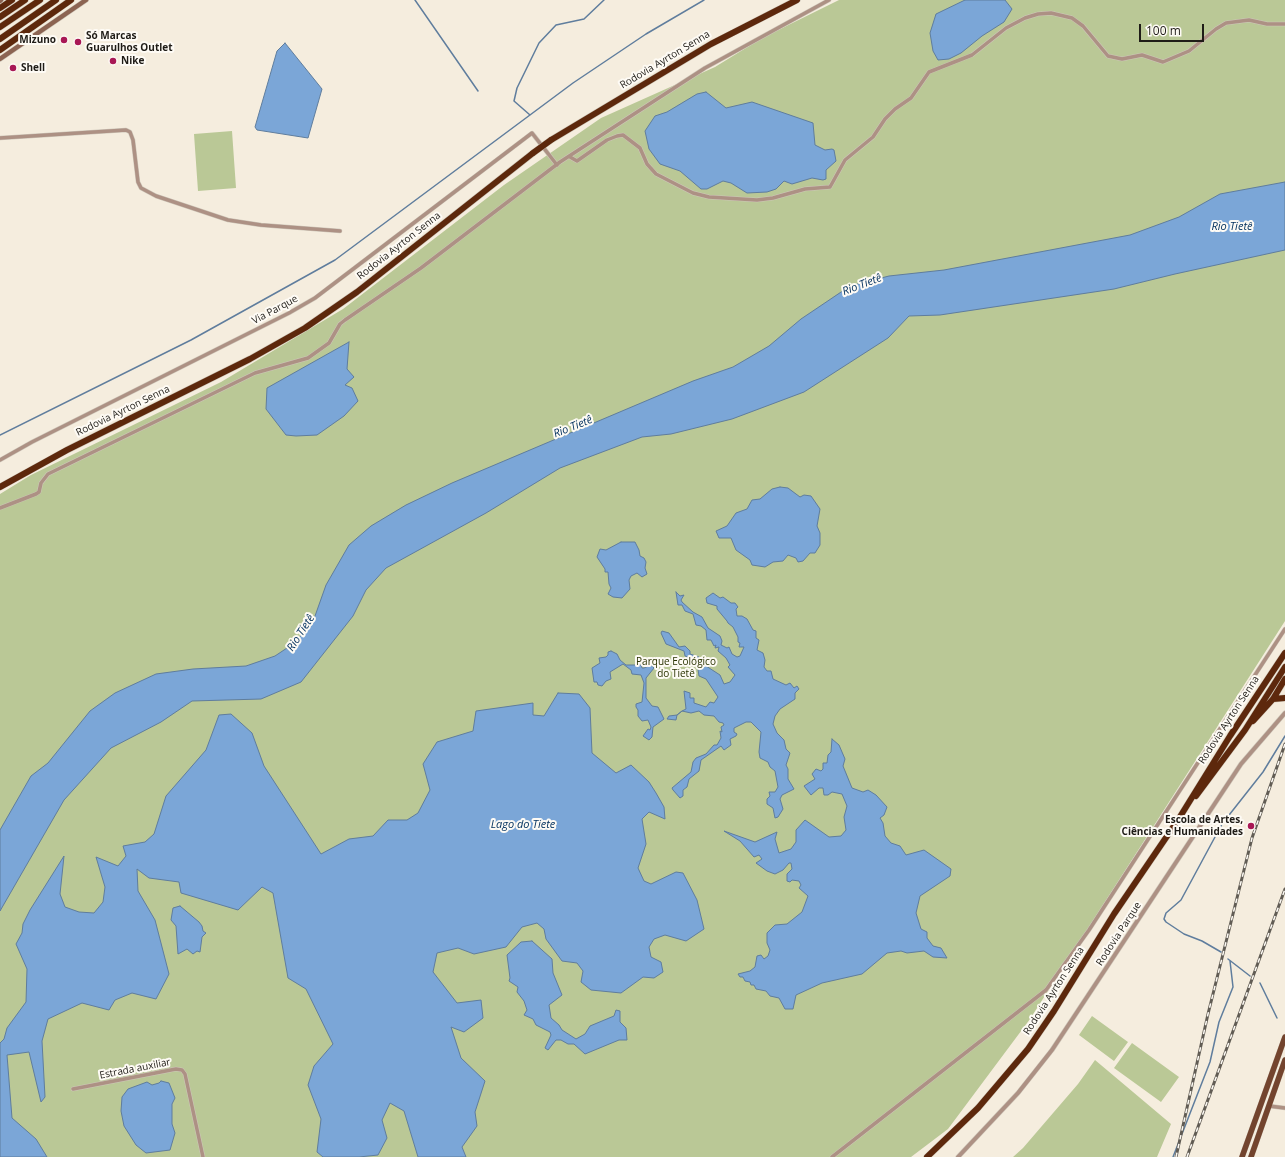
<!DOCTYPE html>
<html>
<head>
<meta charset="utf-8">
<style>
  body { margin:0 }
  #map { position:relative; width:1285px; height:1157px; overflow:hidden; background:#f5edde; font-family:"Open Sans",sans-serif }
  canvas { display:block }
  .scale { position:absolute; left:1139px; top:24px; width:65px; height:18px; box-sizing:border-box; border:2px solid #1f1c17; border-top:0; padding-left:5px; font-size:12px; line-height:14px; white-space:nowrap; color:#1f1c17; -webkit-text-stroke:3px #fefbf5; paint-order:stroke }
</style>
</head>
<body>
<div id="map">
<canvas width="1285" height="1157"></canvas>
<div class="scale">100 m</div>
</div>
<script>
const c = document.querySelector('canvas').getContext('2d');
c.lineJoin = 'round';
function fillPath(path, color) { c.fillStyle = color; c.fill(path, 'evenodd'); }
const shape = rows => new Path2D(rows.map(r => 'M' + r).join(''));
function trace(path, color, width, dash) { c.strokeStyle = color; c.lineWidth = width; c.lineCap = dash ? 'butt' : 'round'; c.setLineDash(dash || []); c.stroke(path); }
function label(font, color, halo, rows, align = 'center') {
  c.font = font + ' "Open Sans",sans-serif'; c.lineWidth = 4; c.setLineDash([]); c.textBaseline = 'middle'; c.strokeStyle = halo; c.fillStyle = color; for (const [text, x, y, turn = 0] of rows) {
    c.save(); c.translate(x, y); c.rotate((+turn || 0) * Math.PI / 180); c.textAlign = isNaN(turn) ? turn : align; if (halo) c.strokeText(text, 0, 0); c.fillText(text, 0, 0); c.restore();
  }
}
const green = shape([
  [839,0,1285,0,1285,621,1030,1019,948,1129,911,1157,0,1157,0,494,31,475,221,382,343,309,504,185,601,118,715,67,762,38],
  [232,131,236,188,198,191,194,134],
  [1092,1016,1128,1042,1114,1061,1079,1035],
  [1132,1043,1179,1077,1161,1102,1114,1068],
  [1095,1060,1171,1124,1157,1157,1013,1157,1023,1148,1078,1084]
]);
const water = shape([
  [965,0,1005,0,1012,9,1004,22,982,36,961,53,949,59,938,60,933,51,930,33,936,14,965,0],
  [285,43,322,89,308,138,257,130,255,127,277,51,285,43],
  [706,92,726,108,752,102,813,123,815,145,825,150,832,149,834,150,836,161,826,170,826,179,823,180,812,178,792,184,784,181,776,189,767,192,747,193,731,183,723,181,707,189,701,189,680,171,660,164,649,149,645,131,655,116,667,112,697,94,706,92],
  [1285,182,1285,250,1175,274,1114,289,940,315,909,316,888,338,804,392,732,419,671,434,642,437,560,468,486,513,386,568,366,590,353,616,301,682,261,699,192,701,161,722,111,748,64,800,0,911,0,830,31,776,48,763,90,711,115,693,156,674,193,669,246,666,275,656,296,642,315,616,326,585,349,545,371,526,406,505,452,483,693,381,733,367,769,346,801,319,850,286,889,276,944,270,1130,235,1179,217,1220,194,1285,182],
  [349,342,347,369,354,377,345,385,352,388,358,401,344,416,317,435,296,436,286,435,266,409,267,388,349,342],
  [780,487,788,488,800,497,804,495,811,496,820,509,817,526,820,533,820,545,815,553,810,553,803,561,798,562,796,558,788,555,783,561,773,562,765,567,752,565,750,560,736,550,731,538,719,538,716,531,727,526,736,513,747,509,752,500,760,499,772,489,780,487],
  [621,542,635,542,639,550,640,556,644,558,646,562,645,568,647,574,642,577,637,573,631,576,629,580,630,589,622,598,613,597,608,594,611,588,609,584,608,572,605,572,605,569,597,557,600,549,606,550,621,542],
  [676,592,680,596,684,595,681,600,682,602,693,612,702,617,708,628,720,636,722,641,721,645,727,648,729,647,732,654,737,657,740,656,744,647,739,647,740,643,738,642,738,637,733,627,728,623,727,621,717,609,717,606,707,603,706,598,713,593,720,598,723,597,731,603,735,603,738,607,736,609,737,616,742,616,747,619,753,630,756,631,756,638,759,640,757,650,763,653,765,660,764,667,767,671,771,671,773,679,786,685,790,683,794,688,797,686,799,689,795,693,795,699,780,709,775,716,773,724,777,733,784,740,786,749,790,753,786,765,788,769,788,779,794,789,782,795,780,799,783,809,778,817,775,818,773,808,767,804,767,799,770,796,769,792,775,792,778,787,775,771,770,767,768,762,760,758,759,752,761,732,751,722,746,722,734,728,734,732,737,734,736,736,730,739,731,745,724,750,721,746,701,760,699,771,689,779,687,787,683,790,683,796,680,798,673,790,672,788,691,772,693,762,696,758,706,754,714,745,717,745,721,738,720,731,722,732,721,727,724,725,723,723,719,722,714,716,704,715,699,711,691,713,682,711,677,715,676,720,667,719,669,716,677,715,682,711,686,709,684,691,690,693,690,698,694,698,694,703,706,707,710,702,714,703,718,697,706,679,699,676,697,663,689,660,688,657,685,656,684,651,666,644,661,633,662,631,669,633,679,647,685,646,690,651,690,654,699,657,703,664,720,675,724,684,730,682,735,675,728,667,730,665,726,658,718,651,719,647,715,648,716,645,714,646,711,640,707,640,706,630,701,626,696,625,693,614,685,611,682,605,678,605,676,592],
  [611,651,617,654,620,660,626,665,641,665,642,668,644,668,651,665,654,668,646,678,646,698,652,706,658,707,664,719,653,727,652,737,649,740,643,736,648,729,650,730,651,727,648,720,642,721,638,716,638,710,636,707,636,704,642,702,644,683,641,675,632,674,631,670,623,664,610,672,611,679,606,681,602,686,598,685,597,682,594,682,592,668,600,663,599,658,606,657,608,655,608,652,611,651],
  [558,693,579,694,590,708,592,753,616,773,631,765,649,782,656,793,664,807,665,819,649,812,642,819,646,844,638,868,644,881,651,884,676,872,683,873,697,900,704,929,686,941,665,935,654,939,649,947,651,957,661,962,663,972,654,978,643,977,621,993,591,990,581,982,583,971,577,963,562,961,546,939,544,929,537,923,522,927,506,947,474,954,458,948,437,953,433,972,457,1003,481,1000,483,1018,464,1032,451,1027,461,1058,485,1081,475,1112,477,1126,462,1147,466,1157,418,1157,404,1111,390,1103,382,1120,387,1138,378,1155,359,1157,323,1157,317,1152,321,1119,308,1085,314,1066,333,1044,306,989,288,978,273,893,262,887,238,910,181,893,179,882,149,878,137,869,138,891,155,920,169,974,156,999,132,993,115,1000,109,1010,82,1003,48,1019,42,1041,45,1097,41,1102,29,1052,7,1055,12,1118,36,1139,47,1157,0,1157,0,1043,4,1039,7,1028,26,1002,27,969,16,944,22,933,23,924,30,910,64,856,60,894,65,907,79,912,94,913,103,902,105,887,96,857,118,866,126,856,123,846,145,842,154,834,166,796,206,750,219,715,231,714,252,733,264,766,321,854,349,839,373,836,388,820,407,820,418,813,430,790,423,764,437,742,473,731,476,711,533,703,533,715,544,716,558,693],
  [832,739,839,745,845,759,843,766,852,788,863,792,868,790,876,795,887,807,884,815,880,818,883,823,885,836,891,843,900,846,906,855,924,850,951,869,950,876,920,896,916,913,921,929,927,932,927,938,933,946,941,948,947,958,933,957,924,951,907,953,901,951,887,953,862,974,822,983,796,995,793,1009,785,1009,779,998,770,996,766,991,756,989,754,985,751,985,750,982,745,981,743,977,740,977,738,974,750,971,755,967,757,956,761,955,764,959,768,956,770,950,767,943,767,933,775,925,787,924,802,912,808,896,799,888,801,885,799,881,792,880,790,882,787,881,787,874,792,869,791,863,789,863,783,870,775,874,767,871,756,863,762,859,759,855,754,857,740,841,724,831,755,842,777,832,775,839,779,853,791,849,796,842,796,830,805,820,829,837,841,836,846,830,844,817,847,806,842,794,832,792,828,795,824,795,823,788,819,788,811,795,804,786,815,779,812,774,816,769,821,771,823,769,823,763,827,763,828,755,831,752,832,739],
  [180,906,199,922,202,926,203,931,206,933,202,937,200,952,197,951,193,954,187,949,178,954,176,926,171,920,173,908,180,906],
  [532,941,552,959,553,973,562,995,549,1005,551,1018,559,1025,562,1030,576,1039,585,1034,590,1026,614,1016,616,1010,620,1011,620,1022,626,1028,627,1040,619,1040,585,1054,574,1044,568,1044,561,1040,556,1040,548,1050,545,1048,551,1035,550,1032,536,1025,533,1019,524,1015,527,1010,524,1001,517,992,518,987,509,981,510,978,507,955,521,942,532,941],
  [161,1081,169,1083,175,1098,172,1104,172,1124,175,1133,170,1150,146,1153,136,1145,124,1126,121,1111,122,1097,128,1089,147,1082,152,1085,159,1083,161,1081]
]);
const stream = shape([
  [415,0,478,91],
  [530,115,514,101,517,88,539,43,556,25,584,19,604,0],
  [0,435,191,340,335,260,573,83,646,34,704,0],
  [1221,952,1202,941,1184,934,1166,922,1164,919,1166,913,1181,900,1222,824,1263,772,1285,736],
  [1228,959,1250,976],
  [1260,983,1277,1018],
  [1173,1157,1210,1062,1219,1022,1233,987,1230,961]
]);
const minor = shape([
  [0,138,126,130,130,132,133,140,138,182,141,188,156,196,228,220,261,225,340,231],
  [570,157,577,161,607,140,617,136,623,135,640,148,647,164,656,174,693,193,709,197,757,200,773,198,805,189,830,187,845,160,873,137,885,119,895,109,911,98,929,72,972,55,1006,28,1025,18,1038,14,1051,13,1072,18,1083,26,1108,56,1122,59,1142,55,1163,62,1189,51,1216,29,1226,23,1249,20,1267,24,1285,24],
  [0,460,32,442,289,313,315,298,532,133,557,165],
  [0,508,36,494,39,492,41,483,48,474,255,373,308,358,329,343,340,324,345,320,421,268,560,162,705,68,829,0],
  [73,1089,176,1069,182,1070,185,1074,203,1157],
  [1269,1106,1285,1108],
  [832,1157,1046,990,1089,930,1285,629]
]);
const tertiary = shape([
  [958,1157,1018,1093,1052,1050,1241,764,1285,713]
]);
const secondary = shape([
  [0,1,1,0],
  [0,59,86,0]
]);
const primary = shape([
  [1242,1157,1285,1037],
  [1251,1157,1285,1060]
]);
const motorway = shape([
  [0,8,12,0],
  [0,17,25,0],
  [0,27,40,0],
  [0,39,56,0],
  [0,50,71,0],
  [551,140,711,44,797,0],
  [0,487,67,450,250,359,305,328,357,292,533,153],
  [1273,699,1285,698],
  [1253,721,1273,699,1285,679],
  [1196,796,1245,730,1285,667],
  [927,1157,978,1108,1028,1049,1054,1011,1114,914,1178,820,1230,736,1285,653]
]);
const rail = shape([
  [1176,1157,1208,1014,1252,838,1285,744],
  [1187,1157,1285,889]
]);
const motorwayBridge = shape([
  [533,153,551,140]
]);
const markers = [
  [64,40,4,"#a81754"],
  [78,42,4,"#a81754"],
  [113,61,4,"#a81754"],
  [13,68,4,"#a81754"],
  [1251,826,4,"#a81754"]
];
const poiNames = [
  ["Só Marcas",86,36],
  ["Guarulhos Outlet",86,48],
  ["Mizuno",56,40,"right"],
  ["Nike",121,61],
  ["Shell",21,68],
  ["Escola de Artes,",1243,820,"right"],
  ["Ciências e Humanidades",1243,832,"right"]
];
const streetNames = [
  ["Rodovia Ayrton Senna",665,60,-31],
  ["Rodovia Ayrton Senna",399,246,-38],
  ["Via Parque",275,310,-28],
  ["Rodovia Ayrton Senna",123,411,-26],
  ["Rodovia Ayrton Senna",1229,720,-57],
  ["Rodovia Parque",1119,934,-57],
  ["Rodovia Ayrton Senna",1054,991,-57],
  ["Estrada auxiliar",135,1069,-11]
];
const parkNames = [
  ["Parque Ecológico",676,662],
  ["do Tietê",676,674]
];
const waterNames = [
  ["Rio Tietê",1232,227],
  ["Rio Tietê",862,285,-21],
  ["Rio Tietê",573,427,-22],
  ["Rio Tietê",301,633,-57],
  ["Lago do Tiete",523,825]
];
fillPath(green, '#bac896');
fillPath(water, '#7ba6d7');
trace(water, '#5f7d9d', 1);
trace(stream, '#5f7d9d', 1.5);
trace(minor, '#cec7ba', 4.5);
trace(tertiary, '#cec7ba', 5);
trace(secondary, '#cec7ba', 5.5);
trace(primary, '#cec7ba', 6);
trace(motorway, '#cec7ba', 7);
trace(minor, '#ad9184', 3.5);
trace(tertiary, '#ad9184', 4);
trace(secondary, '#8c6452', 4.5);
trace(primary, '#73442e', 5.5);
trace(motorway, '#5d280c', 6);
trace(rail, '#615c54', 3);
trace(rail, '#fefbf5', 1.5, [4.5]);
trace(motorwayBridge, '#cec7ba', 7, []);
trace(motorwayBridge, '#5d280c', 6);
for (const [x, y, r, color] of markers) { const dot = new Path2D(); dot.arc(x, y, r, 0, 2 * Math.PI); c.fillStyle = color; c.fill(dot); trace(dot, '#fefbf5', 1.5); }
label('bold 10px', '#1f1c17', '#fefbf5', poiNames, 'left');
label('10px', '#1f1c17', '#fefbf5', streetNames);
label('10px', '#293201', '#fefbf5', parkNames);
label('italic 11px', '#053360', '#fefbf5', waterNames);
</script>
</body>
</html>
